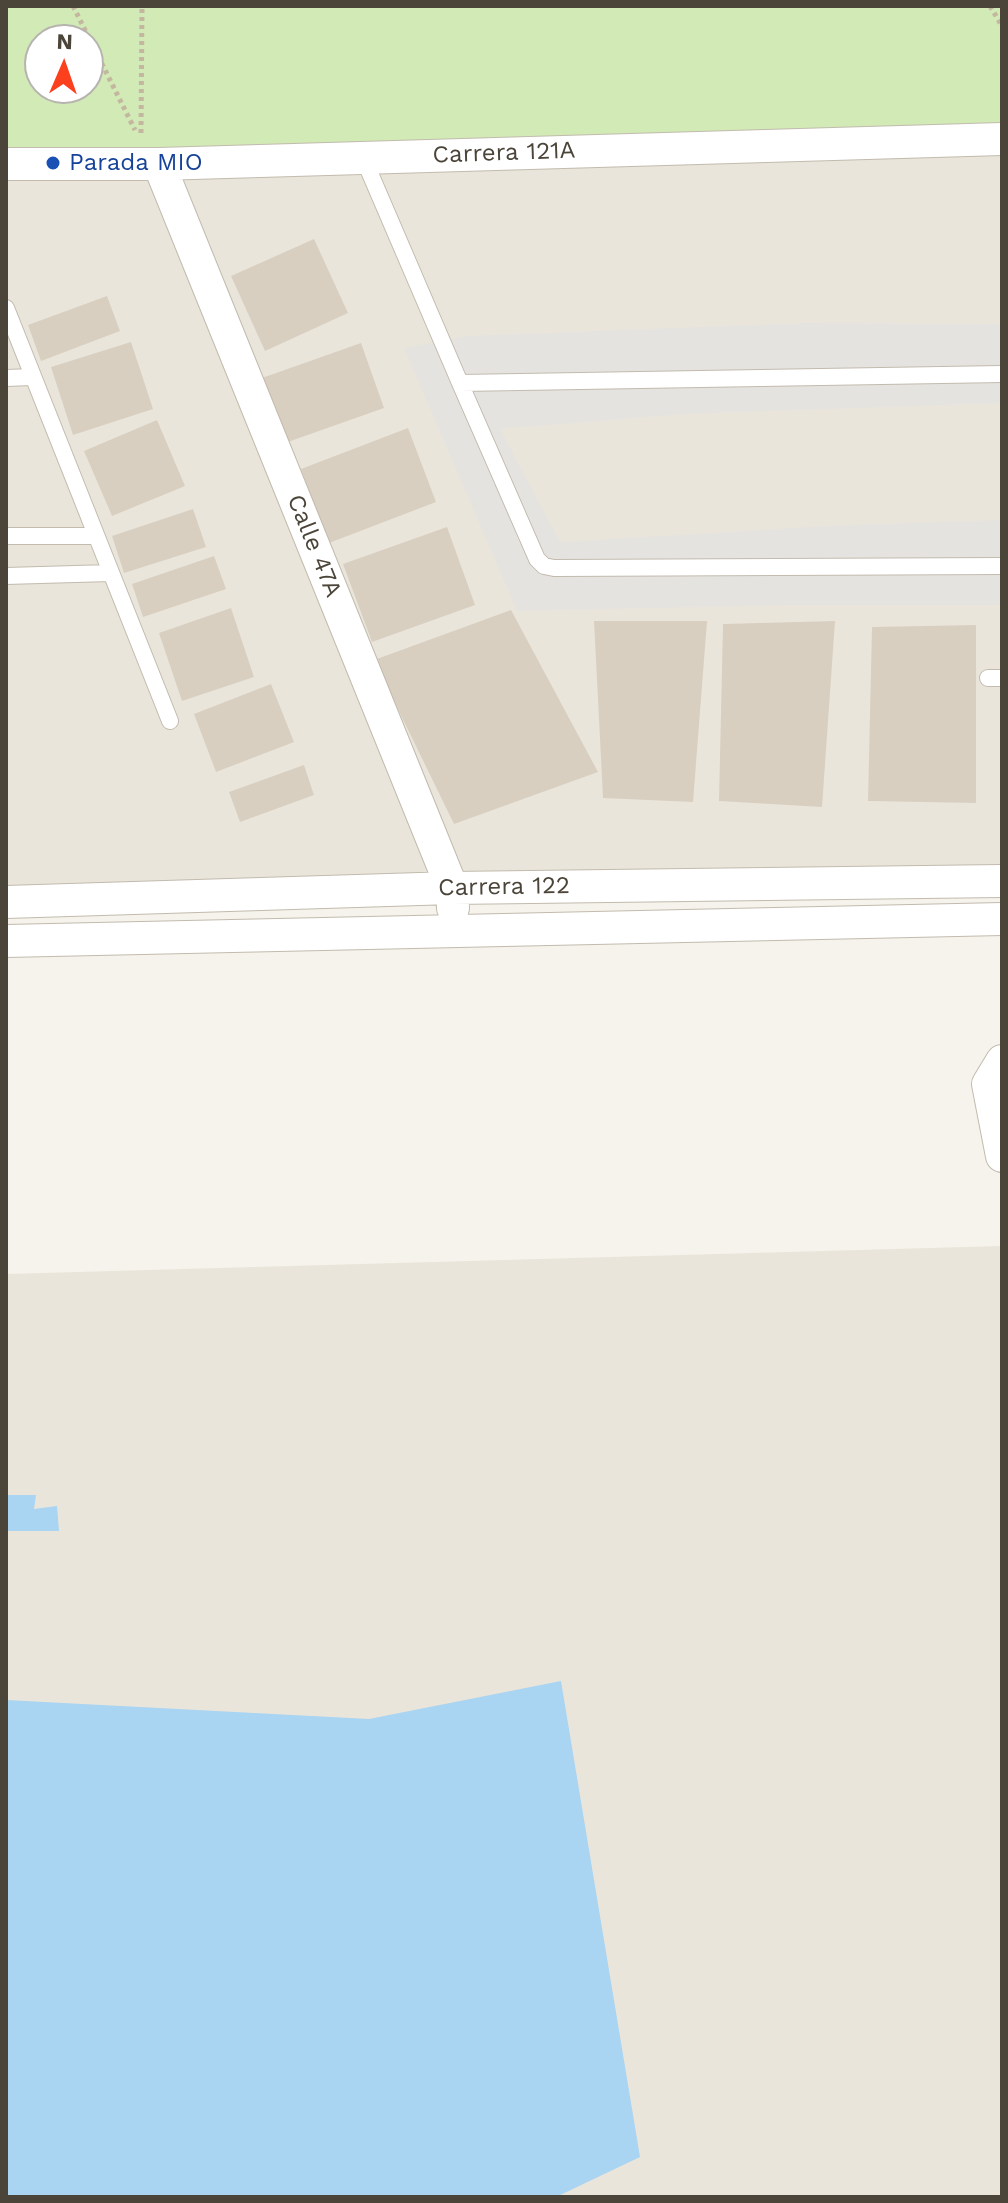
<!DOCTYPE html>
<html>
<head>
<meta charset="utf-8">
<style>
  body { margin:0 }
  #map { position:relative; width:1008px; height:2203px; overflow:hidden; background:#f6f3ec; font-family:"Work Sans",sans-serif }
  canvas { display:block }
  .frame { position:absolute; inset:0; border:8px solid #4b4439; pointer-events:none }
  .north { position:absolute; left:24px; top:24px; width:80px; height:80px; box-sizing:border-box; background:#fff; border:2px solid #b7b4b0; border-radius:50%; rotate:2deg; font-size:22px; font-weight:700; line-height:32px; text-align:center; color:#4b4439 }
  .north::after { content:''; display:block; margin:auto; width:28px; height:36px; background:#fc3f1d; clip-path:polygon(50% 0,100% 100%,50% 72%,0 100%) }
</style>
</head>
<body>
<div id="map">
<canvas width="1008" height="2203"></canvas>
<div class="frame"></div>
<div class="north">N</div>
</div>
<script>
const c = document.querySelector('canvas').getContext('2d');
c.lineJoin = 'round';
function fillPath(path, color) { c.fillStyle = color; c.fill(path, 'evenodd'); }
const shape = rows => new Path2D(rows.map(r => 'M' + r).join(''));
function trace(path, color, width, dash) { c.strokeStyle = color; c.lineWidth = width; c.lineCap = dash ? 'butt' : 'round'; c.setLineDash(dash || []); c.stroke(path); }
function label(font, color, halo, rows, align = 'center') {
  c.font = font + ' "Work Sans",sans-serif'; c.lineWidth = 6; c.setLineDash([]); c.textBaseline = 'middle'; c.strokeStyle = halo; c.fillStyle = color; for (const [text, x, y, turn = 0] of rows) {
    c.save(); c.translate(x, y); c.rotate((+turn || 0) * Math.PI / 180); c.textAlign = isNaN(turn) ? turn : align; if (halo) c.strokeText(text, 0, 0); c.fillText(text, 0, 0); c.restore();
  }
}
const residential = shape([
  [1002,139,1002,881,6,902,6,164],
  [1001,1246,1002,2197,6,2197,6,1274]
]);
const green = shape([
  [6,6,1002,6,1002,139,6,164],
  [40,40,88,40,88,88,40,88]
]);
const parking = shape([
  [805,323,1002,324,1002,403,684,414,500,429,560,542,846,525,1002,520,1002,605,787,605,517,611,404,348,466,336]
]);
const water = shape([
  [6,1495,36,1495,34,1509,57,1506,59,1531,6,1531],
  [561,1681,640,2157,556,2197,6,2197,6,1700,369,1719]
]);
const building = shape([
  [314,239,348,313,265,351,231,276],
  [107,296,120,331,41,361,28,325],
  [131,342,153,409,73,435,51,367],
  [361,343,384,408,285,443,262,378],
  [157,420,185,486,112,516,84,451],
  [408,428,436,502,329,543,301,469],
  [193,509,206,547,124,573,112,536],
  [447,527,475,605,372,642,343,564],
  [214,556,226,589,143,617,132,584],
  [231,608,254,677,182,701,159,633],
  [511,610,598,772,454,824,374,660],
  [594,621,707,621,693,802,603,798],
  [835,621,822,807,719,801,723,624],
  [976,625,976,803,868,801,872,627],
  [271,684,294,742,216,772,194,714],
  [304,765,314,795,240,822,229,792]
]);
const path = shape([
  [73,6,135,130],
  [990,6,1002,26],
  [141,133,142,6]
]);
const lane = shape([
  [363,157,460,383,537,559,544,566,554,568,1002,566],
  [6,308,170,721],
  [6,378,32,377],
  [460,383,1002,374],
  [6,536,95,536],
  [6,576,110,573],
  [988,678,1002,678]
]);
const street = shape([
  [6,164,159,164,1002,139],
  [159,164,452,888,453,908],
  [6,902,452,888,1002,881],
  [6,941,1002,919],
  [1002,1061,988,1084,1002,1156]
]);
const markers = [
  [53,163,8,"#1a4fb4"]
];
const streetNames = [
  ["Carrera 121A",504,153,-2],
  ["Calle 47A",314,546,68],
  ["Carrera 122",504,887,-1]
];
const transitNames = [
  ["Parada MIO",69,163]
];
fillPath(residential, '#eae5da');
fillPath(green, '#d2eab5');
fillPath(parking, '#e5e3e0');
fillPath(water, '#a9d4f2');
fillPath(building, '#d8cfc1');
trace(lane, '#c2bbae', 18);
trace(street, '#c2bbae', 34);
trace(path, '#c4b79f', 5, [4, 4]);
trace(lane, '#fff', 16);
trace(street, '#fff', 32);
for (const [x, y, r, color] of markers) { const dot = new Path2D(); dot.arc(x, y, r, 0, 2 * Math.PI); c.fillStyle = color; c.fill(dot); trace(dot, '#fff', 3); }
label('24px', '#4b4439', '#fff', streetNames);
label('24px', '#164399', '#fff', transitNames, 'left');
</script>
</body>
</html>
